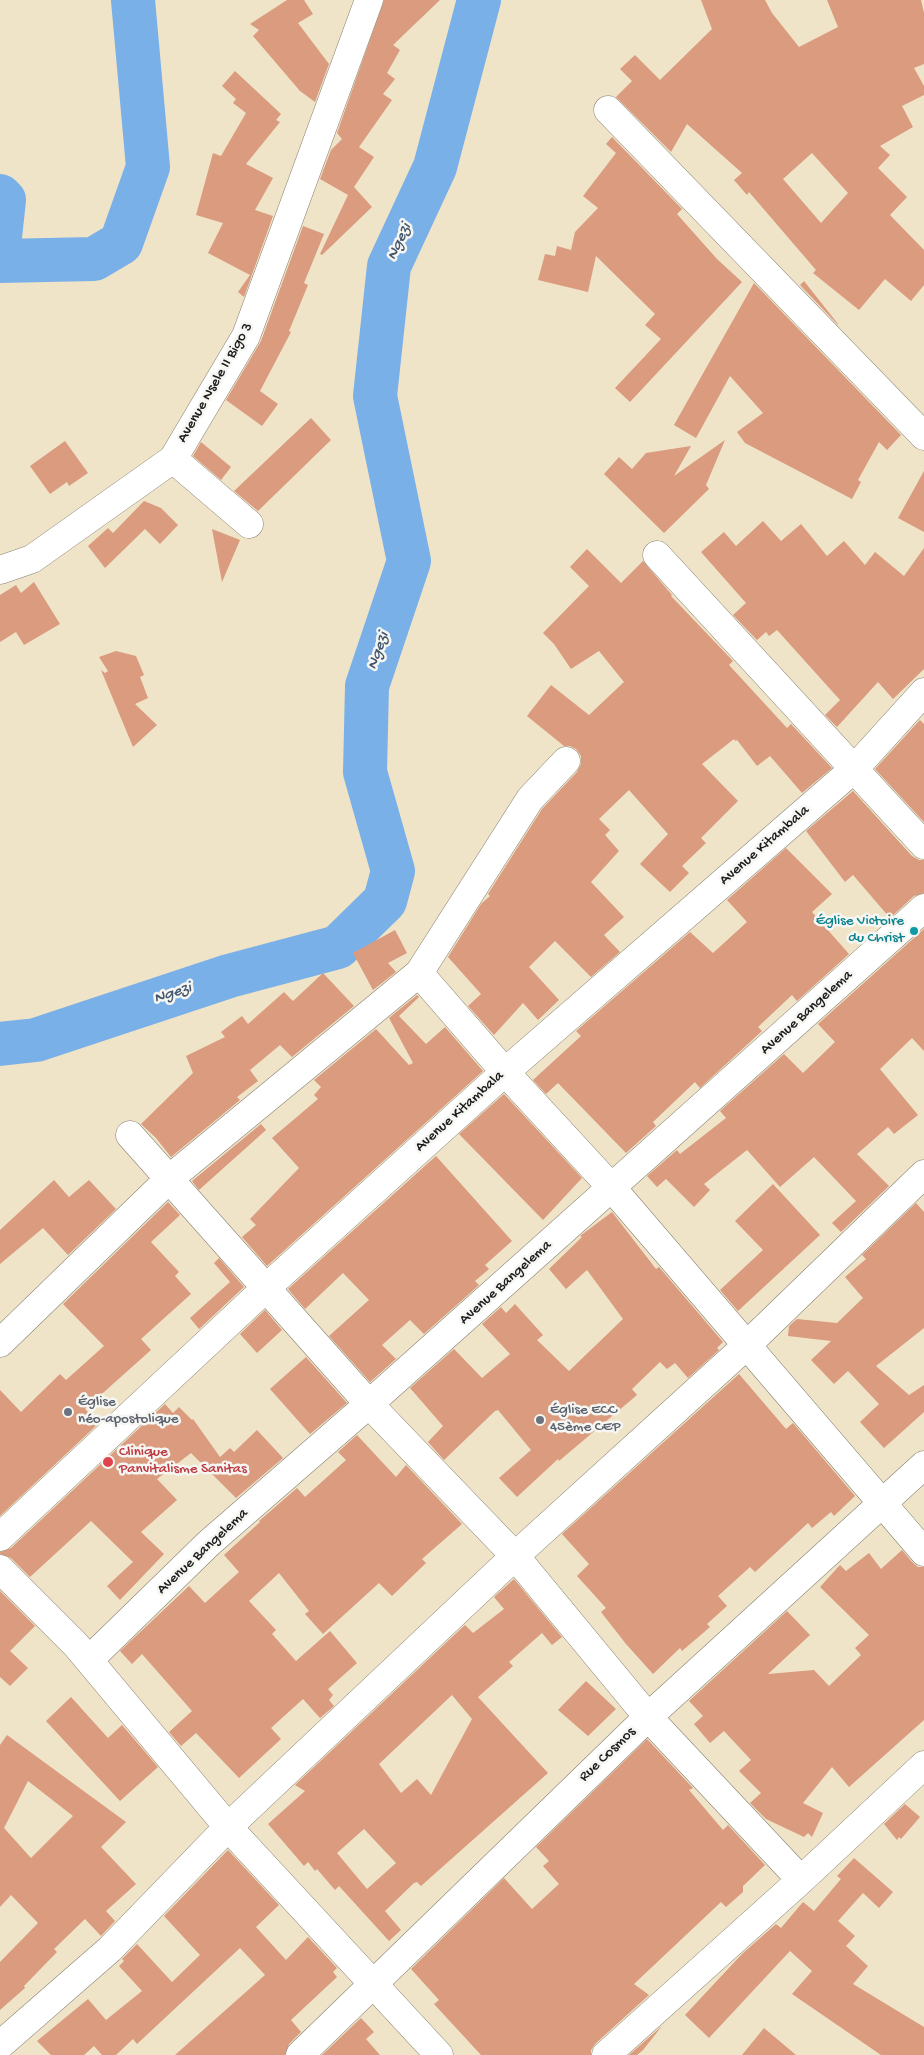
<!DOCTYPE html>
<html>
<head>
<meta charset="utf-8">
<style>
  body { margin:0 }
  canvas { display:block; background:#efe3c8 }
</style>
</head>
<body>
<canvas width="924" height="2055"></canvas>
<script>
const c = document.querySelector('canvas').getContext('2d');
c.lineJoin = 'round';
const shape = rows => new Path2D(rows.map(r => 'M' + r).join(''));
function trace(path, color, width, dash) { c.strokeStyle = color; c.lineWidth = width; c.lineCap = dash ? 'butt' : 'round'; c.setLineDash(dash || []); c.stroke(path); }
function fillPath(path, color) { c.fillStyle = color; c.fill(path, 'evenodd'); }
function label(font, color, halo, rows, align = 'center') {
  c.font = font + ' "Gochi Hand",sans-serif'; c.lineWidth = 5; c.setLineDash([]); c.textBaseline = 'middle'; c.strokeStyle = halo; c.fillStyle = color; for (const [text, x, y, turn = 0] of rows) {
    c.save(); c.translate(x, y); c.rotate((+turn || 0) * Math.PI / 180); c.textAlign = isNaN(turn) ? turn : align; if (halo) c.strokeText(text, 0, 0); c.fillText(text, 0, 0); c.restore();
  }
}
const river = shape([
  [0,196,4,200,0,237],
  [0,261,94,259,121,243,148,167,133,0],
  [0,1044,36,1040,229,976,338,947,385,901,393,871,365,772,367,686,409,561,375,396,389,266,435,167,479,0]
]);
const building = shape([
  [287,0,304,0,313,14,298,23,329,64,315,102,300,91,253,36,259,30,250,24],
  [384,0,440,0,393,45,400,50,387,73,395,79,383,94,392,100,359,147,374,157,354,187,372,207,322,255,320,254,348,195,320,179,331,150,342,139,337,133],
  [701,0,765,0,772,13,799,47,838,27,827,0,921,0,924,13,924,64,914,68,924,86,924,95,902,106,913,127,880,146,890,155,878,168,907,197,890,215,924,250,924,285,911,301,885,279,859,310,813,273,816,270,749,192,747,195,734,180,742,173,687,124,671,152,616,97,632,81,620,69,635,55,660,80,712,29],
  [812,153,848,193,821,223,783,179],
  [235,71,281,114,276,120,280,122,246,164,273,178,255,210,273,216,244,297,238,292,250,275,208,253,223,223,196,215,213,153,221,156,246,113,233,103,236,99,222,86],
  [612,137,682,209,677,214,717,259,742,282,630,402,615,388,661,339,645,325,655,314,596,256,588,292,538,280,545,254,555,256,557,246,571,250,575,232,598,208,583,196,616,153,606,144],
  [303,226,324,234,304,283,308,285,289,331,291,332,260,391,278,404,262,426,226,400,261,341],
  [804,281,838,324,838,325,800,285],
  [754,283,901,435,887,450,879,442,858,480,861,482,852,499,745,443,737,432,763,413,730,376,696,438,674,425],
  [311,418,331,440,258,511,234,491],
  [725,440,706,485,709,489,664,533,604,474,619,457,632,469,646,453,691,446,674,476],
  [65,441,88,473,69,486,67,482,50,494,30,466],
  [201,442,231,467,221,480,193,456],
  [924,471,924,532,898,518],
  [144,501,161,508,178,525,160,544,145,529,105,568,88,546,108,528,113,533],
  [763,521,781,541,801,524,827,556,844,541,865,565,875,552,904,576,924,548,924,669,893,699,878,682,837,727,825,715,840,700,777,630,769,636,766,632,757,640,733,615,746,603,701,552,724,532,736,546],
  [212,529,240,540,222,582],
  [587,549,621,583,643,561,672,595,671,596,733,661,729,665,787,728,791,724,832,768,802,793,770,756,757,766,737,740,735,741,734,739,702,764,738,801,701,838,706,843,682,866,689,873,670,892,640,864,668,834,629,790,599,819,610,830,605,835,619,851,591,882,624,917,604,935,620,952,591,977,555,941,529,967,559,1000,538,1020,523,1003,494,1035,468,1006,481,994,448,957,481,904,490,896,488,894,542,809,577,772,581,764,581,756,576,749,570,746,564,746,527,716,551,685,589,715,624,682,599,651,571,669,554,644,543,633,589,586,570,567],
  [34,582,60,624,24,645,16,632,0,642,0,595,16,585,21,593],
  [116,651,136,656,144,675,140,677,148,698,135,704,157,725,133,747,101,670,105,673,108,671,99,657],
  [920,720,924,724,924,822,875,769],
  [853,791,912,856,919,860,924,860,924,893,914,896,890,918,853,875,845,882,806,831],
  [786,848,832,894,812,912,849,954,797,1001,792,995,758,1027,762,1031,700,1088,695,1082,653,1122,656,1126,626,1153,558,1083,546,1094,533,1080,581,1036,576,1031,690,932,713,953,747,922,727,900],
  [924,929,924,1051,912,1038,880,1069,918,1115,894,1134,888,1127,857,1154,889,1186,841,1232,832,1223,856,1201,814,1157,780,1187,747,1150,704,1184,710,1190,694,1207,666,1179,657,1187,647,1176,677,1150,680,1154,726,1118,720,1111,784,1054,803,1073,835,1042,818,1024],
  [395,930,407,953,388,963,396,972,373,990,353,953],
  [323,973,354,1006,292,1057,280,1045,250,1070,258,1081,237,1097,240,1100,171,1157,156,1138,141,1124,193,1073,186,1056,225,1037,221,1032,242,1016,248,1024,284,992,293,1001],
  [417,995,419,997,399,1016,426,1044,445,1027,483,1071,267,1266,242,1237,256,1225,250,1219,299,1168,272,1138,318,1099,314,1095,321,1087,314,1080,376,1029,409,1065,413,1063,389,1018],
  [504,1094,582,1178,543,1220,459,1134],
  [261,1124,266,1130,199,1190,192,1181],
  [436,1156,512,1241,485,1265,489,1269,475,1281,479,1285,424,1334,410,1320,382,1345,396,1359,370,1382,329,1336,369,1300,343,1273,305,1309,288,1289],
  [54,1180,69,1197,89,1180,116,1209,68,1255,43,1228,0,1264,0,1230],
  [773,1184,820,1235,738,1311,720,1290,763,1250,735,1221],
  [168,1202,180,1215,151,1242,179,1272,175,1276,191,1294,141,1339,151,1350,85,1409,99,1423,0,1516,0,1390,21,1412,60,1374,66,1380,104,1346,63,1304],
  [916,1203,924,1212,924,1328,876,1366,909,1395,924,1385,924,1412,884,1448,860,1422,879,1404,848,1371,834,1384,811,1360,831,1341,788,1336,789,1326,797,1319,837,1323,863,1298,845,1277,866,1259,862,1255],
  [612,1212,656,1269,659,1267,723,1342,717,1348,719,1350,688,1378,675,1363,667,1369,660,1362,632,1389,637,1395,559,1461,558,1459,517,1497,499,1478,531,1450,498,1410,495,1411,444,1460,428,1442,443,1426,410,1388,454,1349,482,1378,510,1354,482,1324,501,1307,506,1313,515,1304,543,1335,537,1340,569,1371,623,1319,587,1270,566,1289,549,1269,582,1237,580,1236],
  [219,1258,244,1287,199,1329,190,1318,230,1282,214,1263],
  [265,1310,282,1330,257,1353,240,1334],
  [306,1357,347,1403,310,1434,270,1389],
  [739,1374,786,1429,793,1423,855,1496,834,1516,831,1512,812,1528,808,1523,755,1572,750,1567,718,1596,727,1606,707,1624,710,1627,682,1651,680,1648,653,1674,626,1644,601,1612,606,1608,577,1576,589,1564,562,1534],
  [165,1404,173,1413,179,1407,192,1420,193,1419,220,1457,230,1448,234,1452,257,1430,283,1458,236,1498,191,1453,157,1479,177,1500,141,1532,164,1554,120,1600,107,1586,133,1562,91,1521,30,1577,11,1558,0,1554,0,1552,11,1548],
  [357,1435,396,1477,406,1465,462,1524,422,1559,426,1563,392,1596,379,1583,323,1634,305,1614,309,1611,279,1573,249,1601,276,1630,272,1634,296,1661,330,1631,357,1663,328,1689,333,1695,329,1700,334,1706,320,1718,303,1699,271,1728,281,1739,239,1778,196,1733,181,1746,169,1732,192,1711,142,1654,132,1664,120,1651,189,1586,205,1603,239,1572,224,1555,260,1522,259,1521,297,1488,305,1497,346,1460,338,1452],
  [902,1550,912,1562,918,1567,924,1567,924,1720,849,1787,832,1767,803,1803,823,1813,812,1837,808,1833,804,1837,766,1819,750,1803,761,1793,739,1771,751,1760,724,1731,710,1743,694,1724,703,1716,689,1701,787,1611,810,1635,768,1674,814,1670,829,1686,861,1655,855,1648,869,1635,820,1587,840,1565,846,1571,869,1553,881,1569],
  [514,1579,562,1637,552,1645,542,1633,509,1662,513,1666,478,1697,548,1773,421,1886,417,1882,414,1883,385,1911,401,1930,389,1941,339,1886,335,1890,317,1869,315,1871,308,1862,304,1866,268,1824,305,1791,295,1785,451,1638,465,1625,473,1633,504,1609,494,1597],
  [452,1695,472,1719,431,1795,417,1779,401,1793,379,1764],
  [364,1829,396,1863,367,1889,337,1853],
  [0,1591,35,1626,10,1651,28,1668,10,1686,0,1677],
  [586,1681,616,1709,588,1736,558,1710],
  [71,1697,108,1738,122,1725,158,1767,120,1801,46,1721],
  [7,1735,126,1822,101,1847,136,1884,106,1911,115,1921,101,1936,85,1919,54,1949,57,1952,24,1986,25,1988,0,2010,0,1962,38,1923,11,1895,0,1907,0,1745],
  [28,1781,73,1816,31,1858,4,1828],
  [647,1739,693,1788,689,1790,723,1830,728,1825,765,1865,743,1886,743,1892,726,1907,721,1902,634,1984,649,1995,596,2043,591,2050,591,2055,481,2055,434,2004,439,2000,411,1969,504,1878,532,1909,559,1884,543,1866,549,1861,536,1847],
  [905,1804,920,1817,901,1839,899,1837,897,1840,884,1824],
  [228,1850,279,1905,256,1927,286,1960,308,1937,337,1968,333,1972,337,1977,291,2020,301,2032,289,2044,285,2055,175,2055,265,1975,240,1948,137,2044,133,2039,116,2055,102,2055,94,2046,84,2055,51,2055,37,2041,88,1999,106,2020,142,1991,119,1966,124,1961,122,1959,137,1944,172,1982,200,1955,164,1916],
  [854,1858,893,1892,879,1908,863,1893,838,1921,855,1936,846,1946,868,1966,853,1984,924,2027,924,2055,881,2055,792,1994,812,1971,790,1951,709,2038,685,2015,742,1954,776,1924,781,1928,803,1902,814,1911,841,1879,837,1876],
  [361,2018,374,2032,366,2039,380,2055,322,2055],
  [662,2026,643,2050,637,2055,629,2055],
  [764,2028,796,2055,742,2055]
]);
const minor = shape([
  [608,110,924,436],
  [173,459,249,524],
  [657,555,924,845],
  [0,570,32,559,173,459,246,336,369,0],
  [419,973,505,1072,612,1188,924,1552],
  [130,1135,369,1404,515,1556,648,1717,801,1880],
  [0,1343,169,1179,419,973,530,799,566,761],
  [0,1537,266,1288,505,1072,855,768,924,692],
  [0,1569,76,1645,228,1827,439,2055],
  [89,1660,209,1543,369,1404,924,908],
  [0,2045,110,1949,228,1827,515,1556,746,1346,924,1174],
  [300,2055,648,1717,924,1465],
  [606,2055,801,1880,924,1765]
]);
const markers = [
  [914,931,5,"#0f9aa8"],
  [68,1412,5,"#6b7280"],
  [540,1420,5,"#6b7280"],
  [108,1462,6,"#e0444e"]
];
const streetNames = [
  ["Avenue Nsele II Bigo 3",216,383,-60],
  ["Avenue Kitambala",765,846,-41],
  ["Avenue Bangelema",807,1013,-42],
  ["Avenue Kitambala",460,1112,-42],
  ["Avenue Bangelema",506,1283,-42],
  ["Avenue Bangelema",203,1552,-43],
  ["Rue Cosmos",608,1755,-44]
];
const cultureNames = [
  ["Église Victoire",904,922],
  ["du Christ",904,939]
];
const worshipNames = [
  ["Église",78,1403],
  ["néo-apostolique",78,1420],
  ["Église ECC",550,1411],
  ["45ème CEP",550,1428]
];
const healthNames = [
  ["Clinique",119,1453],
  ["Panvitalisme Sanitas",119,1470]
];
const waterNames = [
  ["Ngezi",400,242,-65],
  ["Ngezi",379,651,-71],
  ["Ngezi",173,994,-18]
];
trace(river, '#7ab0e8', 44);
fillPath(building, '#da9b7e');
trace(minor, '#868072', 29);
trace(minor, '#fff', 28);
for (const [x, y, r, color] of markers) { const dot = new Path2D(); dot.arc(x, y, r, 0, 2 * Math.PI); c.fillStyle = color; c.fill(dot); trace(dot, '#f6f6f2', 2); }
label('15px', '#1c1c1c', '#f6f6f2', streetNames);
label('15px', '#0d838f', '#f6f6f2', cultureNames, 'right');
label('15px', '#5b616d', '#f6f6f2', worshipNames, 'left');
label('15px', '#be3a42', '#f6f6f2', healthNames, 'left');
label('italic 16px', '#42576e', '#f6f6f2', waterNames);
</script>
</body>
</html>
